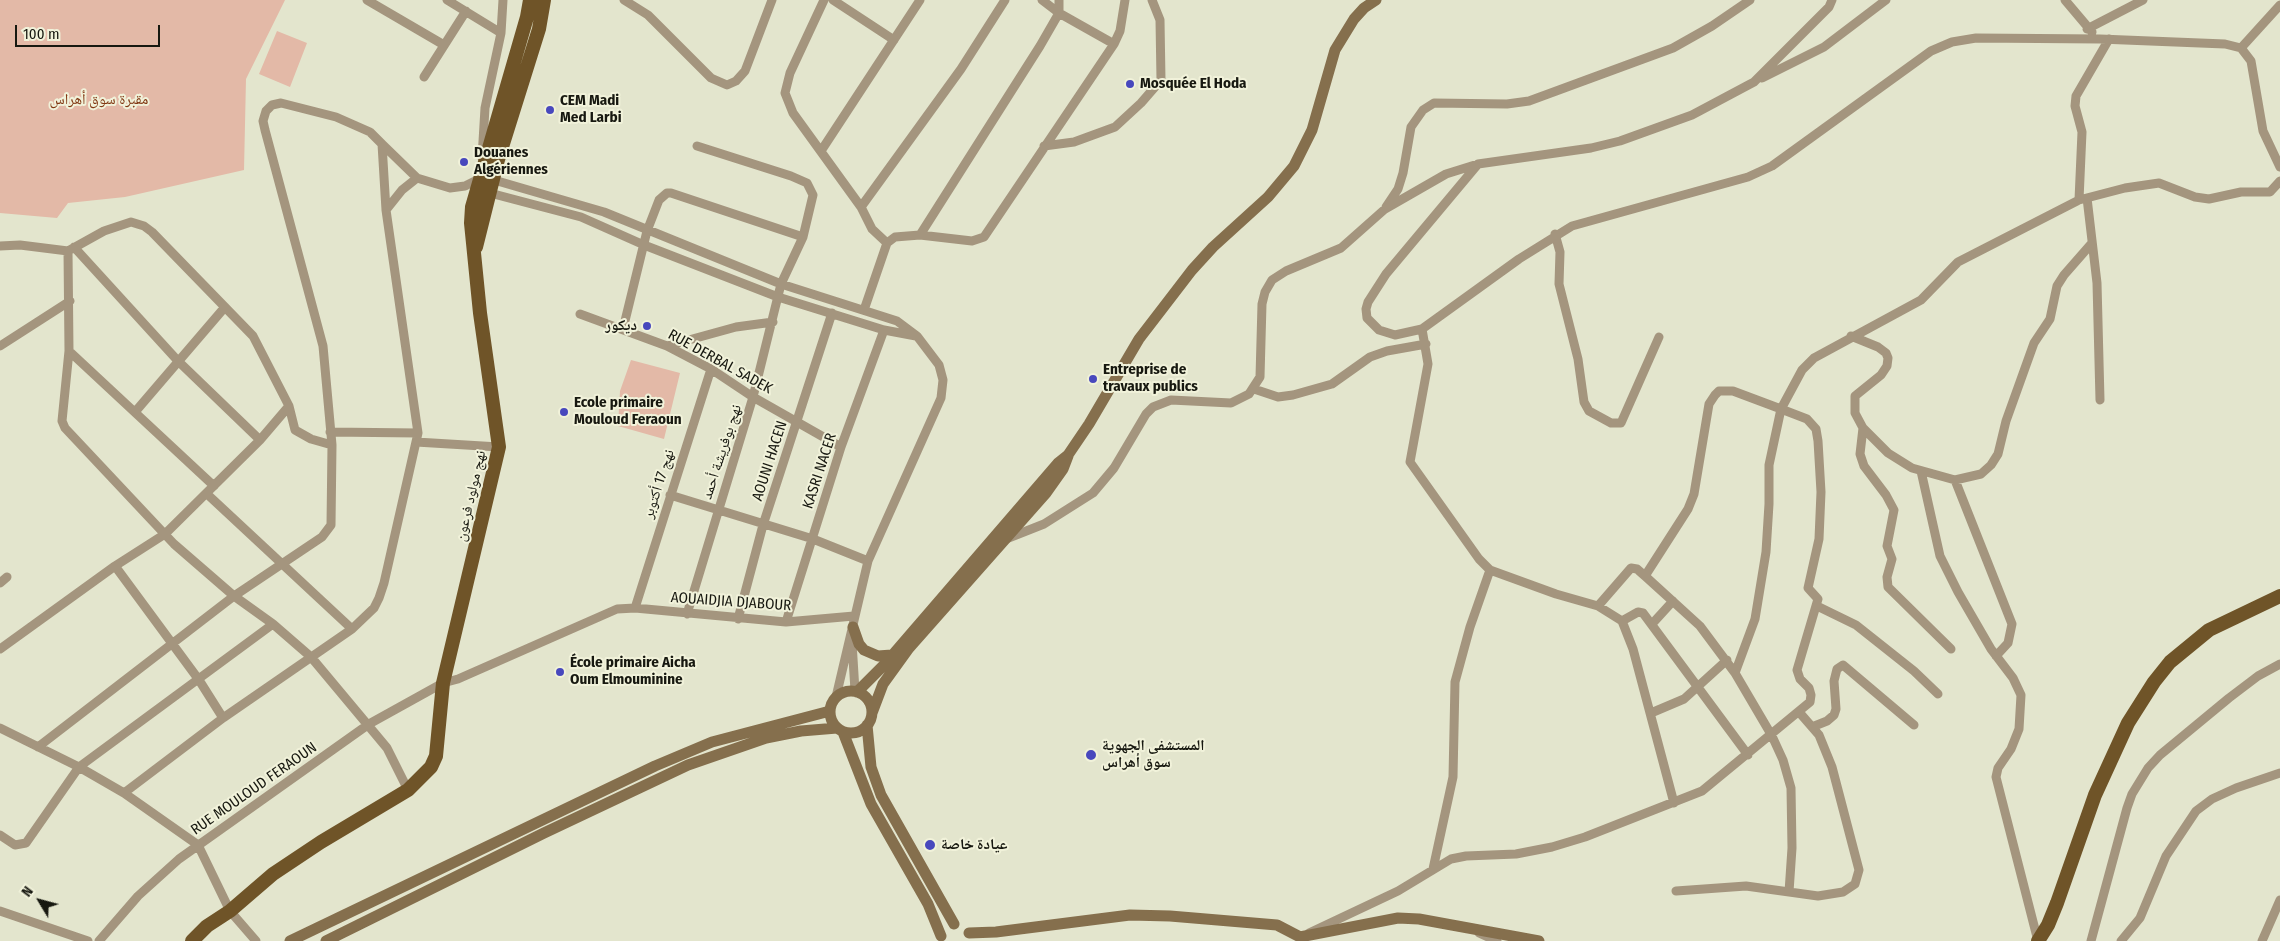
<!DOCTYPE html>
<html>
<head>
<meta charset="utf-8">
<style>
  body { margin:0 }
  #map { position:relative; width:2280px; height:941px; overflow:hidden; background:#e3e5cd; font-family:"Fira Sans Condensed",sans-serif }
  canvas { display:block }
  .north { position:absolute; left:15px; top:876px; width:50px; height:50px; -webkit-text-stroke:4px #f1f2da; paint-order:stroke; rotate:307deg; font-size:14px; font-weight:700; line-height:20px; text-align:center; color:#171810 }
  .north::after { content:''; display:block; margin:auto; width:18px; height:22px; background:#171810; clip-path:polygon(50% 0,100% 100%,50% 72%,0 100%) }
  .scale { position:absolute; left:15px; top:25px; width:145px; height:22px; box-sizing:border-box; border:2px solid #171810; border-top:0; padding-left:6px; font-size:15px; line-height:18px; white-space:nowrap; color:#171810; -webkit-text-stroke:4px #f1f2da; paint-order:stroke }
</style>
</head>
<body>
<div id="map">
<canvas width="2280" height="941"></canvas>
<div class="north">N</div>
<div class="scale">100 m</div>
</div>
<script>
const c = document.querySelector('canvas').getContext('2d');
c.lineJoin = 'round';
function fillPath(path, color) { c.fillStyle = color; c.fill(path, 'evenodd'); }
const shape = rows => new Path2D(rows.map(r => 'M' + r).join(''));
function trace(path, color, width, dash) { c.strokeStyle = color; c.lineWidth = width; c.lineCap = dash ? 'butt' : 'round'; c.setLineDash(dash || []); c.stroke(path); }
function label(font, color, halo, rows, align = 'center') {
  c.font = font + ' "Fira Sans Condensed","Noto Naskh Arabic",sans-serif'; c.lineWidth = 4; c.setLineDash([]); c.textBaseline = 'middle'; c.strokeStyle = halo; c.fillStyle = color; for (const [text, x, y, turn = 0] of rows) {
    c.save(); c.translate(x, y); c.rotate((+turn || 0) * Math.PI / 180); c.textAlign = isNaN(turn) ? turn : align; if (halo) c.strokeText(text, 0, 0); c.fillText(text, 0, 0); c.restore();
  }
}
const green = shape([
  [0,0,285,0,246,79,244,170,125,197,68,203,57,218,0,213],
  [277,31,307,43,290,87,259,74],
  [631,360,680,373,664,439,618,426,620,391]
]);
const street = shape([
  [367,0,444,45],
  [447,0,501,33],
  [624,0,648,15,711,78,727,85,736,81,745,71,772,0],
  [824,0,790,73,785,93,793,113,861,207,872,229,887,243,864,310],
  [833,0,894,40],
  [1042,0,1059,13,1114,44],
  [2065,0,2092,32],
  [2087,29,2143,0],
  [2241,48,2280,5],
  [424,77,466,11],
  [1762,78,1824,47,1886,0],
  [697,146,791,176,807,183,813,195,803,237],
  [1044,146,1074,142,1115,127,1141,103,1161,80,1160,20,1152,0],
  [821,151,920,0],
  [482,158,485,108,501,33,503,0],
  [1478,164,1591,148,1620,141,1692,115,1754,82,1829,7,1832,0],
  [486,192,581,217,644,245,778,297,884,330,916,336],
  [2087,198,2097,283,2100,400],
  [2079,200,2082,132,2075,106,2076,96,2109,39],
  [861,207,961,69,1005,0],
  [1386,207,1398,189,1403,173,1411,127,1423,110,1434,103,1507,104,1529,101,1673,48,1712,26,1750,0],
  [386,210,382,144,417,178],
  [1555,234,1560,252,1559,284,1578,359,1584,402,1589,411,1611,423,1621,423,1659,337],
  [920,235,1040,46,1059,13,1059,0],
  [887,243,895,237,920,235,972,241,984,237,1114,44,1120,31,1125,0],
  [0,246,20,245,68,251],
  [74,247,178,361,260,440],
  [580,314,667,346,711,369,753,397,841,447],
  [623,329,647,231,659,200,667,193,671,193,803,237,781,284,753,397,687,614],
  [1422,329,1428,364,1410,462,1479,559,1490,570],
  [1851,336,1878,347,1886,353,1888,358,1887,366,1881,375,1855,396,1855,413,1863,428,1888,453,1912,468,1955,480,1981,474,1991,465,1998,454,2006,421,2034,343,2050,319,2057,286,2064,275,2092,243],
  [0,346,70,301],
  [667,346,736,327,773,322],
  [69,351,214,486],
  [1254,389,1278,397,1293,395,1332,384,1370,357,1387,351,1426,344],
  [135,412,225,307],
  [1863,428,1860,454,1864,466,1886,495,1894,510,1887,546,1892,559,1887,577,1888,587,1951,649],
  [330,432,418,433],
  [416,442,499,447],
  [332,445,323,346,265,130,263,121,266,111,272,105,281,103,336,117,370,132,382,144],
  [1921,471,1940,556,1958,592,1991,649,2013,678,2021,695,2019,729,2011,749,1998,768,1996,777,2038,941],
  [1955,480,2012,624,2008,643,1996,656],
  [207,494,352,629],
  [670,495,813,539,868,561],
  [1006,539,1044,524,1093,493,1114,468,1146,414,1153,407,1171,400,1231,403,1249,394,1260,377,1262,304,1265,292,1272,280,1286,271,1341,248,1385,209,1446,174,1478,164,1386,274,1368,302,1366,309,1367,318,1379,330,1395,335,1422,329,1519,259,1572,226,1748,177,1772,166,1931,51,1952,42,1976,38,2100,39,2225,44,2241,48,2251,61,2263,131,2280,167],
  [115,566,199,680,223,718],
  [1645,576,1688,509,1694,494,1709,404,1715,395,1719,391,1733,391,1781,409,1769,465,1769,504,1766,552,1755,619,1735,673],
  [0,583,7,577],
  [1817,606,1856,625,1914,671,1938,694],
  [635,608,711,369],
  [738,619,763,525,832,313],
  [1622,621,1638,612,1643,613,1748,755],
  [786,622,841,447,884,330],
  [1652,624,1673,601],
  [852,642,855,691],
  [0,649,115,566,165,534,260,440,289,406],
  [1651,713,1684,699,1727,660],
  [1812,727,1827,721,1834,715,1836,709,1834,681,1837,669,1843,665,1914,725],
  [0,728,79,767,124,793,198,845,230,911,256,941],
  [38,747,234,596,322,537,331,525,332,445,311,439,295,430,289,406,253,336,152,232,144,226,131,222,104,231,68,251,69,351,62,421,65,428,174,544,234,596,273,624,311,657,387,748,408,790],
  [124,793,223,718,352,629,374,608,379,598,384,583,418,433,386,210,402,190,417,178,450,188,465,186,479,179,494,180,604,212,781,284,897,321,917,336,939,365,943,380,941,398,868,561,836,697],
  [1674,803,1633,649,1622,621,1598,606,1631,568,1637,569,1645,576,1700,626,1735,673,1772,736,1783,760,1791,788,1792,848,1789,892],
  [0,835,15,845,26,843,79,767,273,624],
  [1433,869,1453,777,1455,682,1470,627,1490,570,1556,594,1598,606],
  [1676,891,1746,886,1818,896,1843,892,1855,884,1859,870,1832,767,1819,735,1799,712],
  [0,911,88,941],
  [1309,933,1398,891,1451,859,1466,856,1516,854,1552,847,1585,837,1702,791,1810,702,1811,695,1809,688,1800,679,1797,670,1818,599,1808,588,1819,539,1821,492,1818,441,1816,429,1807,419,1781,409,1802,370,1814,358,1921,300,1958,262,2079,200,2125,188,2159,183,2195,197,2209,199,2241,192,2270,192,2280,181],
  [1479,933,1497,941],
  [99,941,138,896,179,859,369,724,443,683,458,679,617,609,635,608,786,622,854,616],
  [2091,941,2127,808,2132,794,2148,768,2160,755,2229,698,2258,676,2280,664],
  [2121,941,2140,918,2166,856,2196,811,2212,799,2236,788,2280,773],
  [2262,941,2280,900]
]);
const secondary = shape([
  [853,627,859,644,864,650,878,656,892,655],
  '830 712a21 21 0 1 1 42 0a21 21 0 1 1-42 0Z',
  [857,692,883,666,1058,463,1068,455,1089,424,1139,339,1192,270,1213,247,1268,197,1294,166,1312,130,1335,50,1354,19,1364,8,1376,0],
  [872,713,883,684,909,648,1046,493,1063,469,1068,456],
  [867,725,871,767,881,795,954,924],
  [843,732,871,804,928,904,941,936],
  [969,933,996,932,1130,915,1170,916,1277,925,1300,937,1398,918,1419,919,1539,941],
  [290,941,655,766,712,742,830,711],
  [326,941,544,833,688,765,766,738,801,731,837,728]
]);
const primary = shape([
  [476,247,497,163,539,29,544,0],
  [192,941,207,926,230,911,273,874,321,842,408,790,431,767,436,756,443,683,499,447,480,313,471,223,472,207,527,17,530,0],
  [2038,941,2048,925,2057,903,2095,795,2128,723,2154,682,2170,662,2209,630,2280,596]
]);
const markers = [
  [1130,84,5,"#4848bd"],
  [550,110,5,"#4848bd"],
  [464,162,5,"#4848bd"],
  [647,326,5,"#4848bd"],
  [1093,379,5,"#4848bd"],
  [564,412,5,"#4848bd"],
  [560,672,5,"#4848bd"],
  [1091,755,6,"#4848bd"],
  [930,845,6,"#4848bd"]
];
const poiNames = [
  ["Mosquée El Hoda",1140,84],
  ["CEM Madi",560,101],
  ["Med Larbi",560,118],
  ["Douanes",474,153],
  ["Algériennes",474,170],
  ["ديكور",637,326,"right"],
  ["Entreprise de",1103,370],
  ["travaux publics",1103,387],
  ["Ecole primaire",574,403],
  ["Mouloud Feraoun",574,420],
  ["École primaire Aicha",570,663],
  ["Oum Elmouminine",570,680],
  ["المستشفى الجهوية",1102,746],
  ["سوق أهراس",1102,763],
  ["عيادة خاصة",941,845]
];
const parkNames = [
  ["مقبرة سوق أهراس",99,100]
];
const streetNames = [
  ["RUE DERBAL SADEK",720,362,29],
  ["نهج بوفريشة أحمد",722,452,-72],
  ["AOUNI HACEN",770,461,-72],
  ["KASRI NACER",820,471,-72],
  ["نهج 17 أكتوبر",659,484,-72],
  ["نهج مولود فرعون",471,496,-77],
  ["AOUAIDJIA DJABOUR",731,602,4],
  ["RUE MOULOUD FERAOUN",254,789,-35]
];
fillPath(green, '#e3b9a7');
trace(street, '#a4957e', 9);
trace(secondary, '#856f4d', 11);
trace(primary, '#6f5428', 14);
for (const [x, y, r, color] of markers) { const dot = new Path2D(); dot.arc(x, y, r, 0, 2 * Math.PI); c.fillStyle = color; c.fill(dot); trace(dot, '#f1f2da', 2); }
label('bold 15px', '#171810', '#f1f2da', poiNames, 'left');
label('15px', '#813813', '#f1f2da', parkNames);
label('15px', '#171810', '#f1f2da', streetNames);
</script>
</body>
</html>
